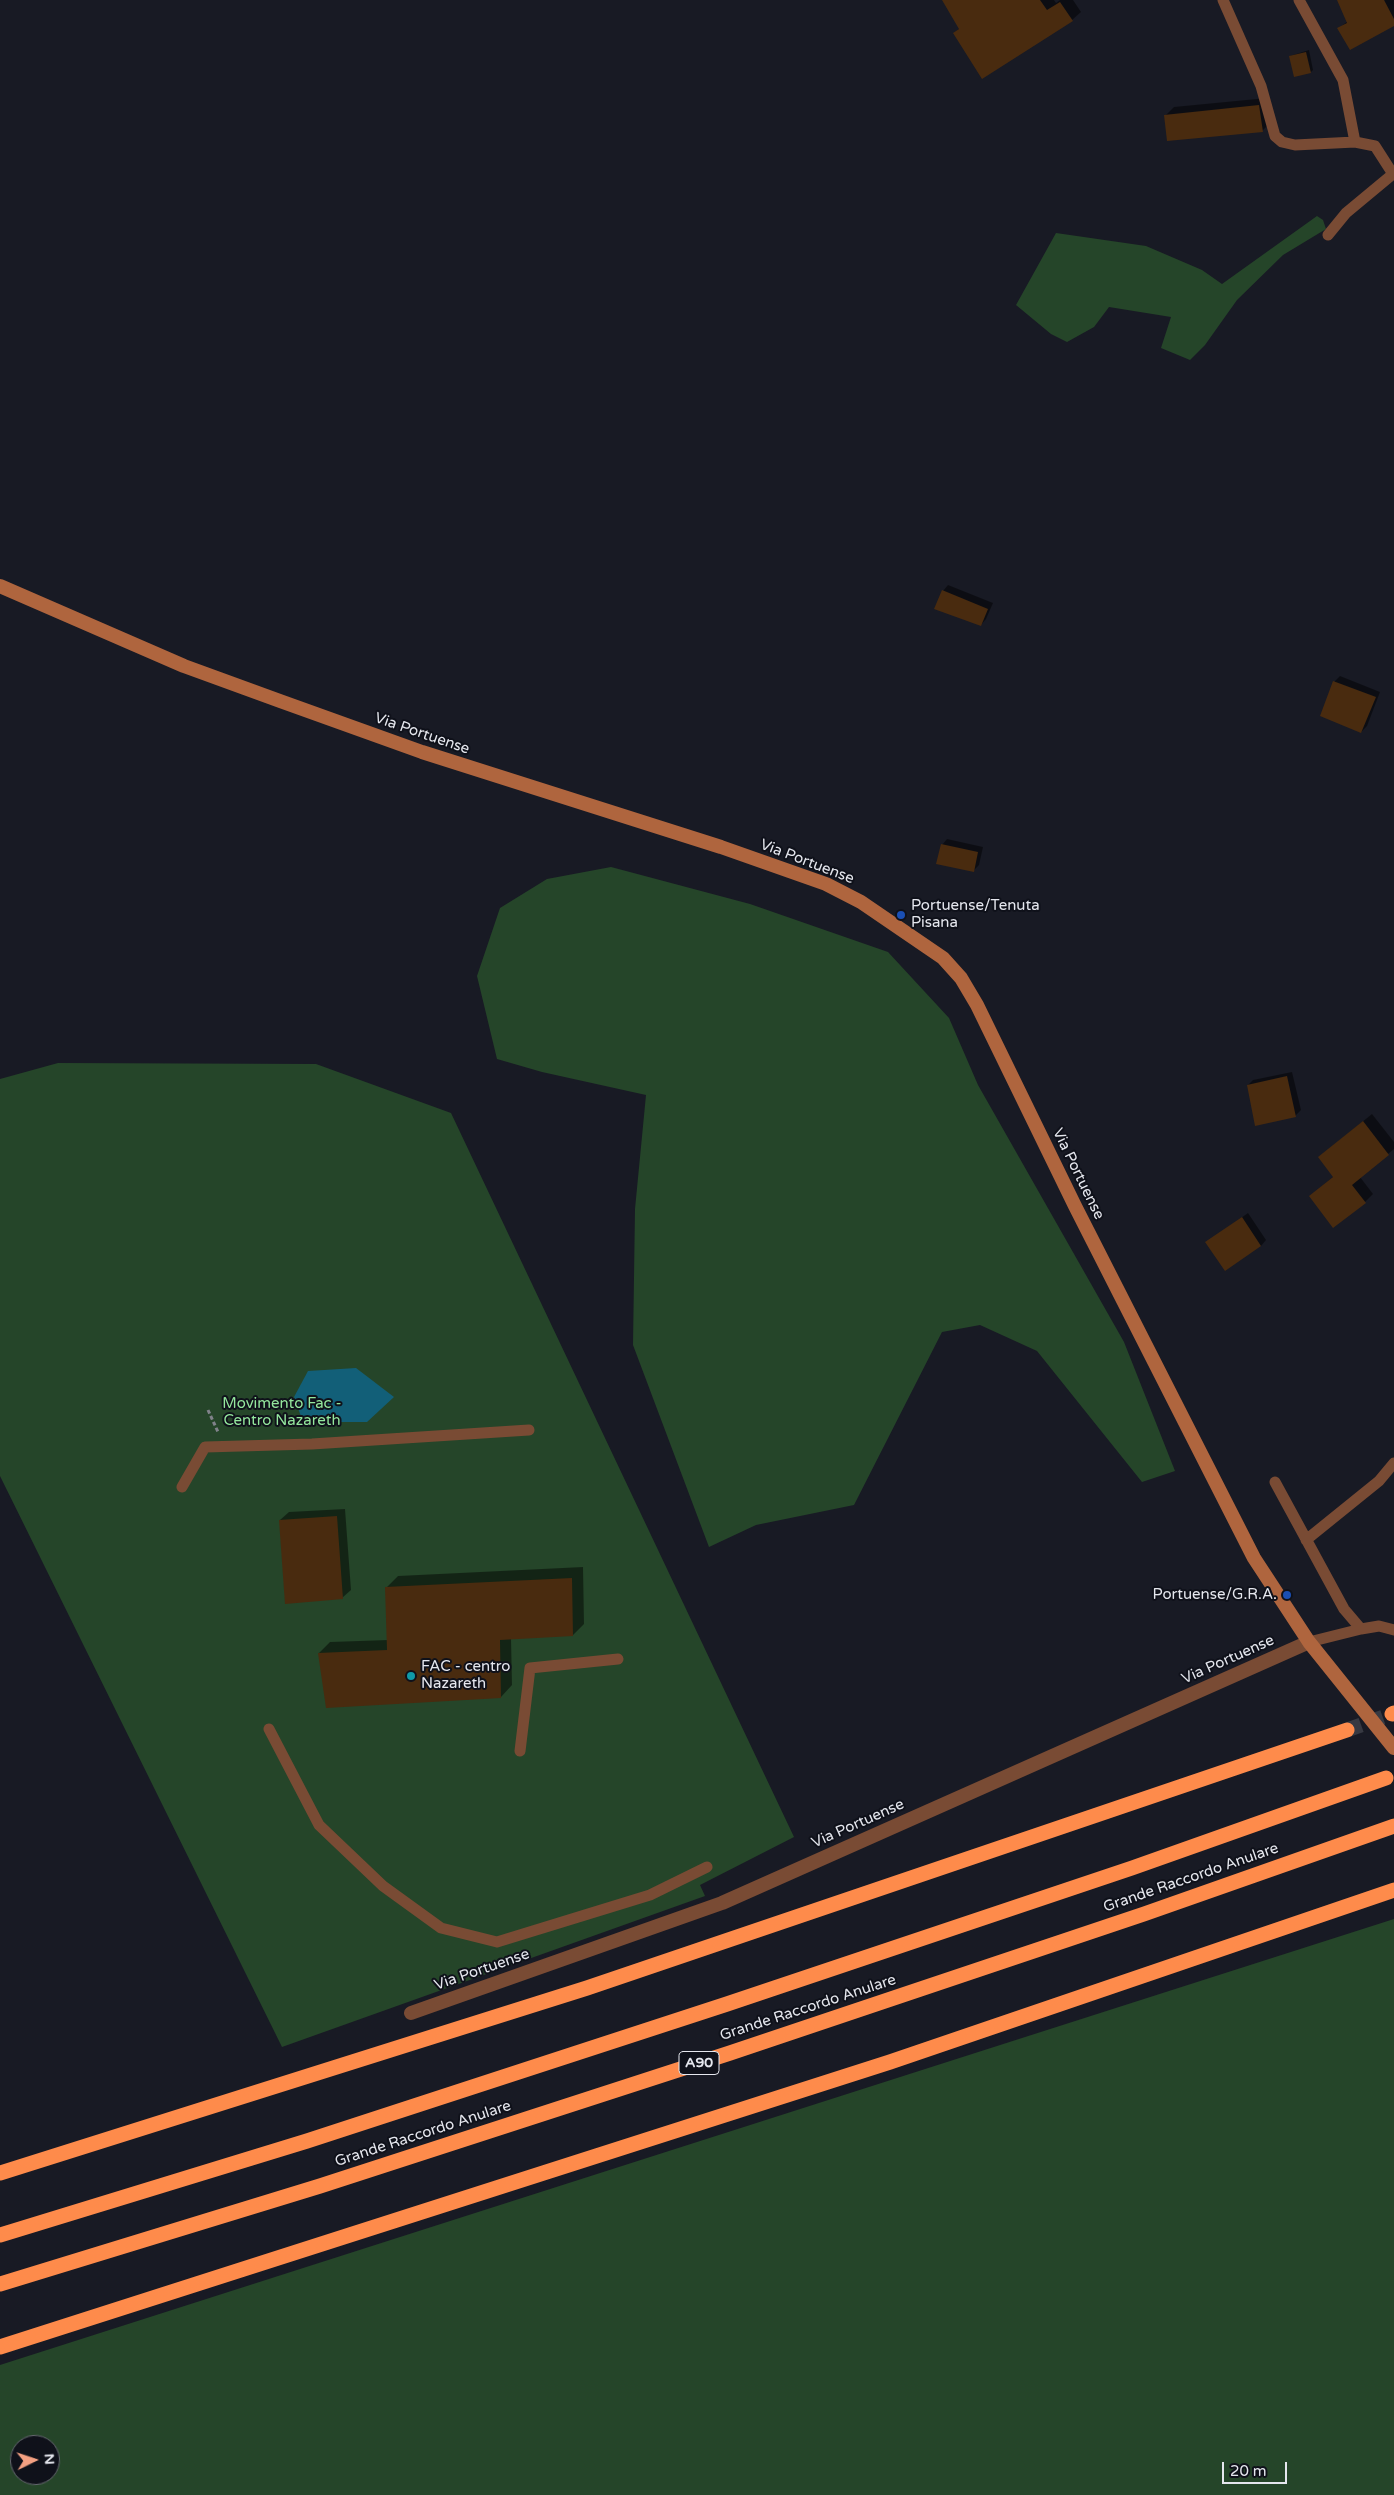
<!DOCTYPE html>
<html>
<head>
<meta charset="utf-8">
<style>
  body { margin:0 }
  #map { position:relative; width:1394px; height:2495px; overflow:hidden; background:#181a24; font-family:"Varela Round",sans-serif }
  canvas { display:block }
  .north { position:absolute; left:10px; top:2435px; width:50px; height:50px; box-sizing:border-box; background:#0f111a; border:1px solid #65676f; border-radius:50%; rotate:86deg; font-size:14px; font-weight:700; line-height:20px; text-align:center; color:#e5e7ee }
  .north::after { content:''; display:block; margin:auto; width:18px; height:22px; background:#f3a082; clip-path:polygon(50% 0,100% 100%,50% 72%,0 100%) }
  .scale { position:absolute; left:1222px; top:2462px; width:65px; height:22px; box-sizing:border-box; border:2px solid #e5e7ee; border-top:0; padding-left:6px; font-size:15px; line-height:18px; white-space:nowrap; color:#e5e7ee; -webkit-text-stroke:4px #0f111a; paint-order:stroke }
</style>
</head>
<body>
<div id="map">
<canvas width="1394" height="2495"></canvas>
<div class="north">N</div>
<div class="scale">20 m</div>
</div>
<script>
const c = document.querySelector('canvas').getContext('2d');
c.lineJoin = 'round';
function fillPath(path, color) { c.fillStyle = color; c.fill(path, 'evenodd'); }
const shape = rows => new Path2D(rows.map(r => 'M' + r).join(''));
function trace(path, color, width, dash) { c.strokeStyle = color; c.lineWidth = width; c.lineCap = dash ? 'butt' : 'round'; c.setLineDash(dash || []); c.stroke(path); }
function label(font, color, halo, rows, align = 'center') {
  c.font = font + ' "Varela Round",sans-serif'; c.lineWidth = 4; c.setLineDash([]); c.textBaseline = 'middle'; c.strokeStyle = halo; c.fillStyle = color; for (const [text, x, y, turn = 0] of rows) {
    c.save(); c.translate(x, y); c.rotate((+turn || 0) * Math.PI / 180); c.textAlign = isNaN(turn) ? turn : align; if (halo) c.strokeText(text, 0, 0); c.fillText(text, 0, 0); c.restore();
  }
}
const green = shape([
  [1317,216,1323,220,1326,229,1283,255,1237,300,1205,345,1190,360,1161,348,1171,317,1109,307,1094,327,1067,342,1051,334,1016,305,1056,233,1146,246,1202,270,1222,284],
  [611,867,750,904,888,952,949,1018,978,1085,1124,1342,1175,1471,1142,1482,1037,1351,980,1325,942,1332,854,1505,756,1525,709,1547,633,1345,635,1209,646,1095,542,1072,497,1059,477,976,500,908,547,879],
  [58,1063,316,1064,451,1113,794,1837,700,1885,705,1896,282,2047,0,1476,0,1079],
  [1394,1919,1394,2495,0,2495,0,2365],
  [20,2445,50,2445,50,2475,20,2475]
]);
const water = shape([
  [356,1368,394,1397,367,1422,303,1422,294,1397,308,1371]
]);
const shadow = shape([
  [943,0,1054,0,1056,3,1060,0,1073,0,1081,12,1072,20,954,33,960,28],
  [1338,0,1375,0,1377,4,1385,0,1394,0,1394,24,1339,28,1348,21],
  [1309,50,1313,70,1311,72,1290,56],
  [1267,98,1271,122,1262,131,1166,115,1174,107],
  [948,585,993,603,986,619,981,625,943,591],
  [1340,676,1380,692,1367,726,1361,732,1321,715,1335,681],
  [947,839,983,847,979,865,973,871,942,845],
  [1292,1072,1301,1110,1295,1116,1248,1085,1253,1080],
  [1372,1114,1394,1142,1394,1149,1360,1177,1373,1194,1365,1202,1310,1196,1334,1176,1319,1157],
  [1248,1213,1266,1240,1261,1246,1207,1242],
  [345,1509,351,1590,342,1598,280,1520,289,1512],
  [583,1567,584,1624,573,1635,511,1638,512,1685,501,1697,319,1653,330,1642,388,1640,386,1588,398,1576]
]);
const building = shape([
  [942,0,1040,0,1047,10,1060,2,1073,21,982,79,953,33,959,29],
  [1337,0,1384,0,1394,19,1394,26,1350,50,1337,28,1347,23],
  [1306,52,1311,73,1294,77,1289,56],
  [1259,105,1263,132,1167,141,1164,115],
  [942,590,988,609,981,626,934,609],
  [1333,681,1376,697,1361,733,1320,716],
  [941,844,978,852,974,872,936,864],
  [1287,1076,1296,1117,1255,1126,1247,1085],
  [1363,1121,1389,1155,1352,1185,1366,1203,1333,1228,1309,1196,1333,1177,1318,1157],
  [1242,1217,1261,1246,1225,1271,1205,1242],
  [337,1516,343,1599,285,1604,279,1520],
  [572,1578,573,1636,500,1640,501,1698,326,1708,318,1653,387,1650,385,1587]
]);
const motorwayTunnel = shape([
  [1347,1730,1392,1714]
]);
const path = shape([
  [208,1410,218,1432]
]);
const service = shape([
  [1223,0,1261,86,1275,136,1282,142,1295,145,1355,142,1375,146,1393,174,1346,213,1328,235],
  [1299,0,1343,80,1355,142],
  [1275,1482,1344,1609,1361,1629],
  [182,1487,205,1447,312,1444,529,1430],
  [1306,1540,1379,1481,1394,1463],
  [1309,1642,1361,1629,1379,1626,1394,1630],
  [269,1729,319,1825,383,1886,441,1928,497,1942,650,1895,707,1867],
  [520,1751,530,1668,618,1659]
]);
const minor = shape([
  [411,2013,722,1903,1309,1642]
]);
const secondary = shape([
  [0,586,184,666,280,701,422,752,721,847,826,884,861,902,943,958,961,978,977,1005,1075,1206,1254,1558,1309,1642,1394,1748]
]);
const motorway = shape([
  [1392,1714,1394,1713],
  [0,2173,587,1988,1347,1730],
  [0,2235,307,2141,727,2004,1132,1868,1386,1778],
  [0,2284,320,2186,730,2053,1144,1914,1394,1826],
  [0,2347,890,2062,1394,1890]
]);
const markers = [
  [901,915,5,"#1a4fb4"],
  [1287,1595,5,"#1a4fb4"],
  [411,1676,5,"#0f9aa8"]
];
const shields = [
  [699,2063,40]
];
const shieldNames = [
  ["A90",699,2063]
];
const streetNames = [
  ["Via Portuense",422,734,19],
  ["Via Portuense",807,862,21],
  ["Via Portuense",1078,1174,64],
  ["Via Portuense",1228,1660,-24],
  ["Via Portuense",858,1824,-24],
  ["Grande Raccordo Anulare",1191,1878,-19],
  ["Via Portuense",482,1970,-19],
  ["Grande Raccordo Anulare",808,2008,-18],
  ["Grande Raccordo Anulare",423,2134,-18]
];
const poiNames = [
  ["Portuense/Tenuta",911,906],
  ["Pisana",911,923],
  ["Portuense/G.R.A.",1277,1595,"right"],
  ["FAC - centro",421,1667],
  ["Nazareth",421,1684]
];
const parkNames = [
  ["Movimento Fac -",282,1404],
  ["Centro Nazareth",282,1421]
];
fillPath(green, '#254529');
fillPath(water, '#125f78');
fillPath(shadow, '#0007');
fillPath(building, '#492b0f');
trace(motorwayTunnel, '#373942', 15, [15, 8]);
trace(path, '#80828a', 3, [4, 2.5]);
trace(service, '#794b34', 11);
trace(minor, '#794b34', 14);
trace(secondary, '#af653e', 14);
trace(motorway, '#fe8b4b', 15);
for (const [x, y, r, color] of markers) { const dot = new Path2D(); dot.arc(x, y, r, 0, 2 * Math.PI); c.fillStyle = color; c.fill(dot); trace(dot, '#0f111a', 2); }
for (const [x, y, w] of shields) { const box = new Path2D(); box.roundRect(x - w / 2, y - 11.5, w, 23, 4); c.fillStyle = '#0f111a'; c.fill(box); trace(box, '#e5e7ee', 1); }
label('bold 14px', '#e5e7ee', null, shieldNames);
label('15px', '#e5e7ee', '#0f111a', streetNames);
label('15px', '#e5e7ee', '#0f111a', poiNames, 'left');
label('15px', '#94e79d', '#0f111a', parkNames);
</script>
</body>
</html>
